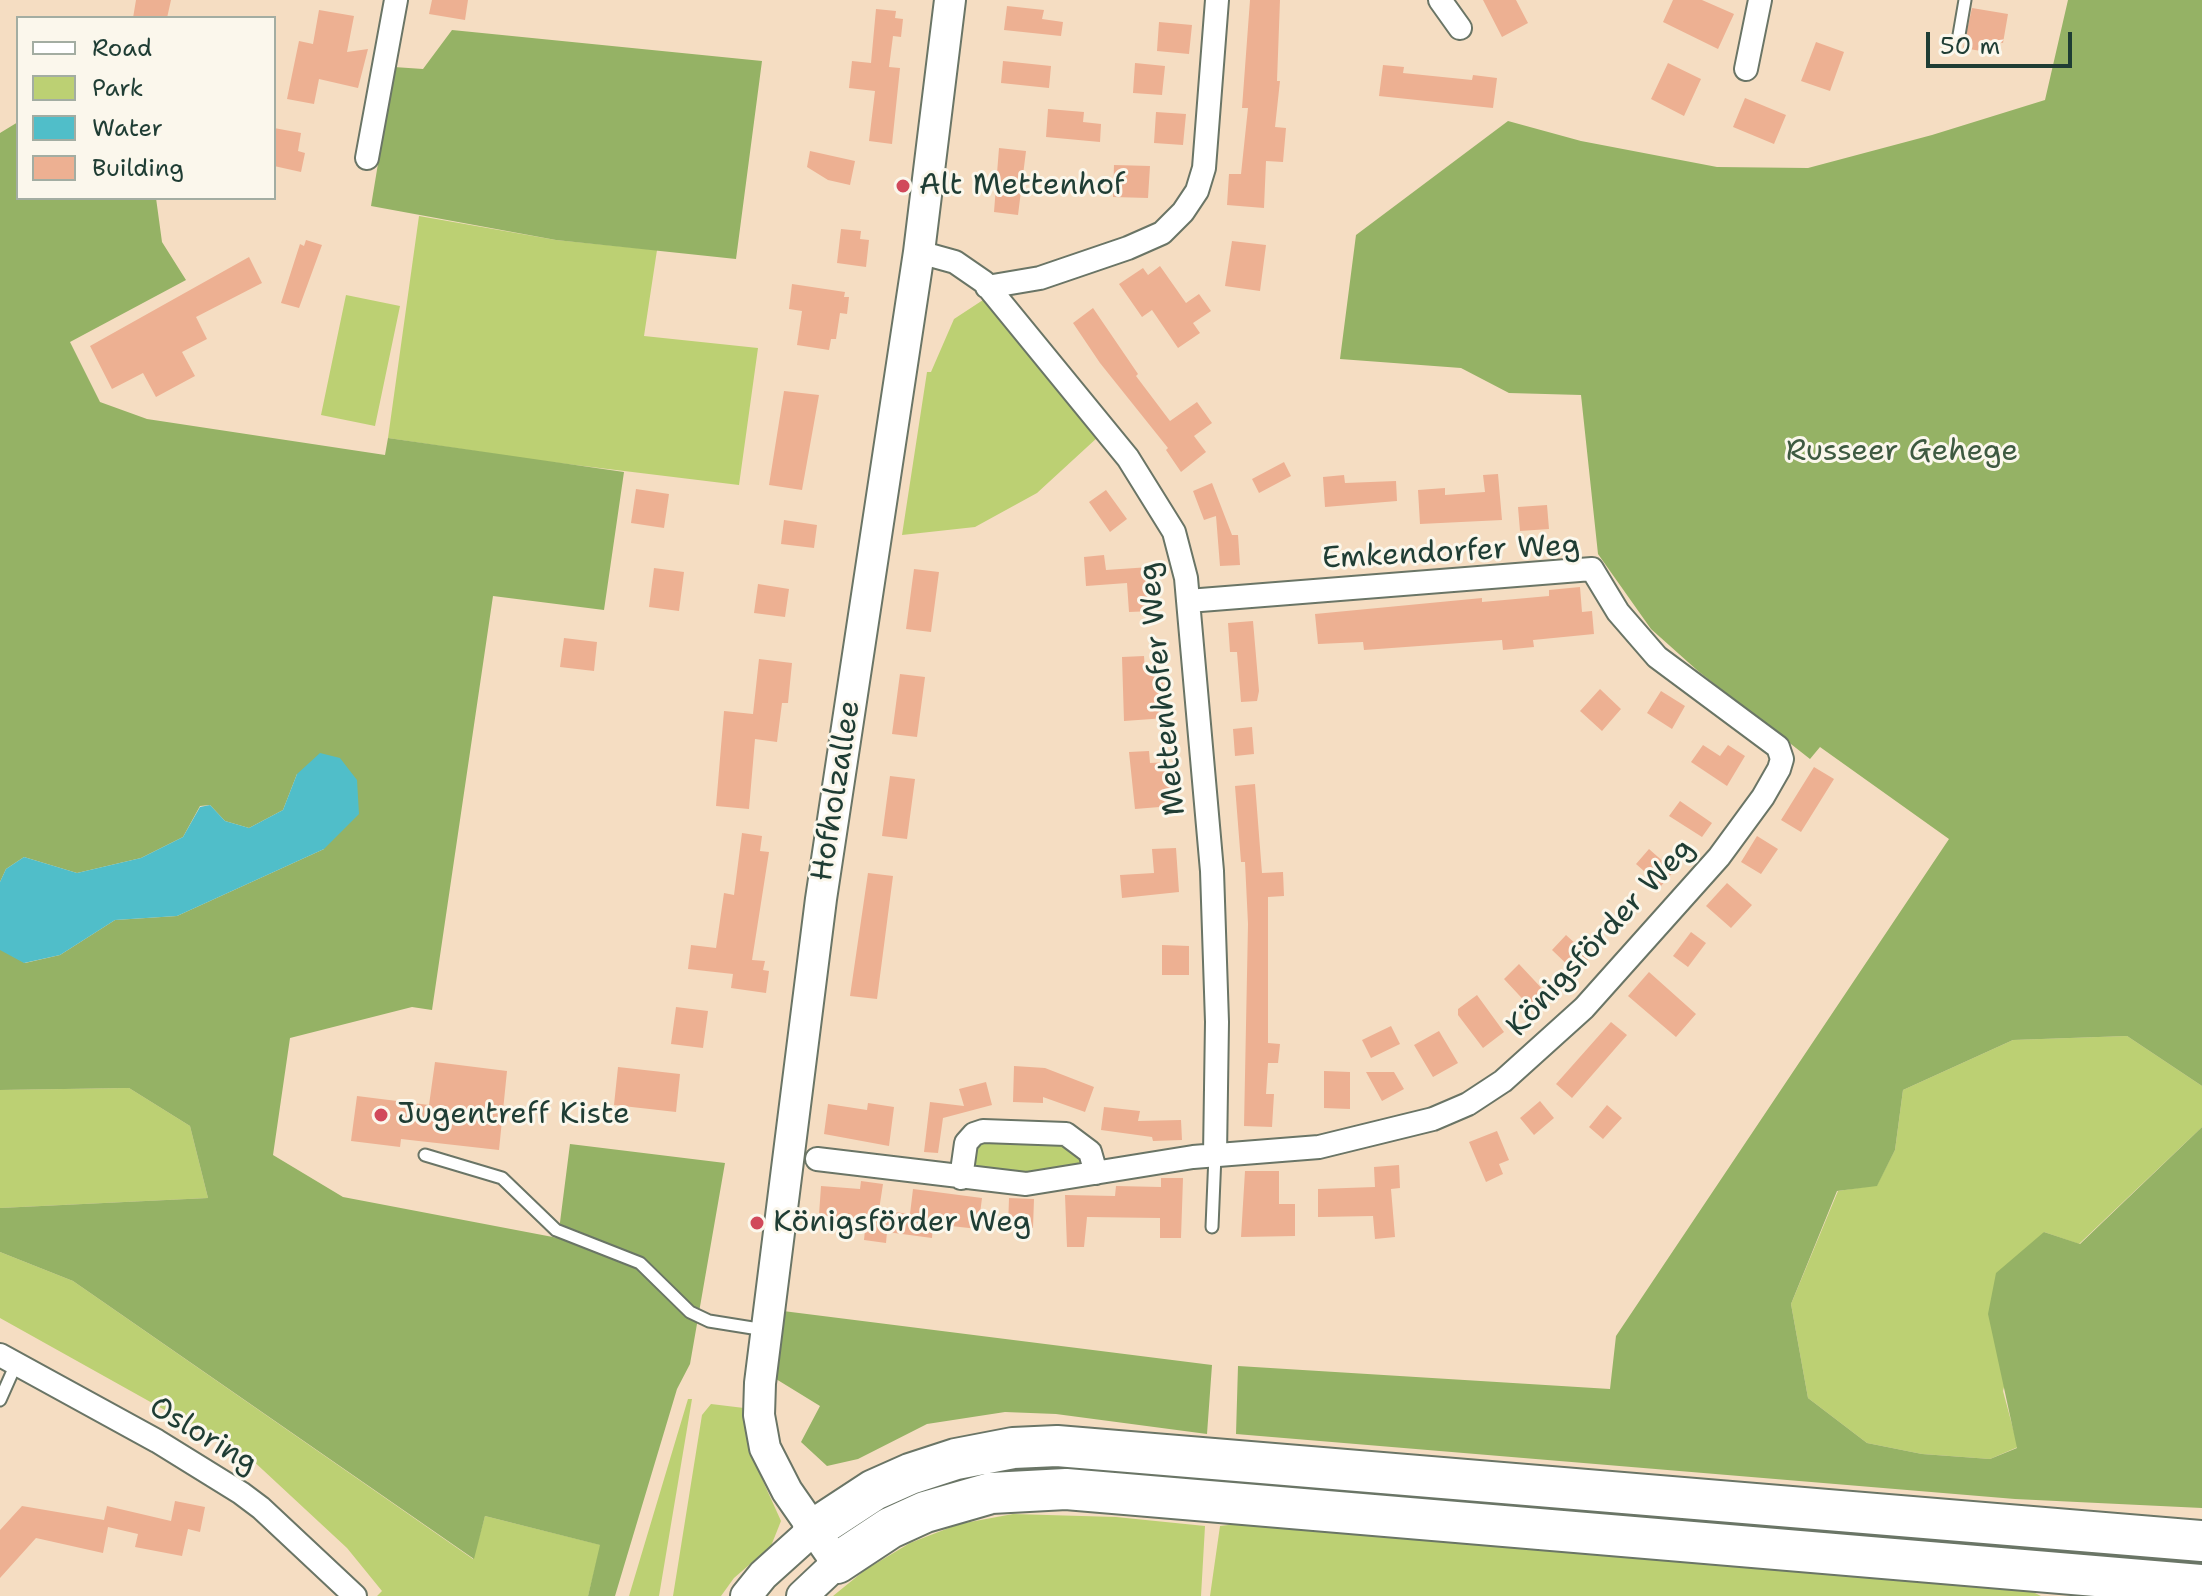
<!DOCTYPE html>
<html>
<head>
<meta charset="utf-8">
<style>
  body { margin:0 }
  #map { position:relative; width:2202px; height:1596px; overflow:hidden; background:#f5ddc2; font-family:"Shantell Sans",sans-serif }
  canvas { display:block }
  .legend { position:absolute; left:16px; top:16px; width:260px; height:184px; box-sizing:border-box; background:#fbf7ec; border:2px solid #a3ada2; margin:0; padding:10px 14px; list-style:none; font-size:24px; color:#1f3d34 }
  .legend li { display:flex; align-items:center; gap:16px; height:40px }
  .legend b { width:40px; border:2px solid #a3ada2 }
  .scale { position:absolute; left:1926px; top:32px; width:146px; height:36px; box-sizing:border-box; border:4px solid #1f3d34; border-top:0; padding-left:10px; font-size:24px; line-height:28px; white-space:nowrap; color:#1f3d34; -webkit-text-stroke:6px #fbf7ec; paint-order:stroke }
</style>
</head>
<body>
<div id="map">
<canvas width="2202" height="1596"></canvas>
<ul class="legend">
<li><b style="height:10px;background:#fff"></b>Road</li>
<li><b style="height:22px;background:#bcd073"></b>Park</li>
<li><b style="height:22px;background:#50bec9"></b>Water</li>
<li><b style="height:22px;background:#edb092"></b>Building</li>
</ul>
<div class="scale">50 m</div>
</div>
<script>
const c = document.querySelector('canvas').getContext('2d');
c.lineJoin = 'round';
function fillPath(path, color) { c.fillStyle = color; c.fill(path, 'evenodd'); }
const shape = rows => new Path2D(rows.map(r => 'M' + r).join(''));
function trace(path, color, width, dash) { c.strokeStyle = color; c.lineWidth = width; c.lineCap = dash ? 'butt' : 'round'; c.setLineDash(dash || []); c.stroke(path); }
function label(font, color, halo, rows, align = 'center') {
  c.font = font + ' "Shantell Sans",sans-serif'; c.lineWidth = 6; c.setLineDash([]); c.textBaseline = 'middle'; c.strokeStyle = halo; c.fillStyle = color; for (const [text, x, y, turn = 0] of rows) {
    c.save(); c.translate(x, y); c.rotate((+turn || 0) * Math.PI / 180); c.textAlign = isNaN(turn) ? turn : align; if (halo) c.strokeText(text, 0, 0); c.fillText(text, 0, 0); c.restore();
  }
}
const green = shape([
  [419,216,556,240,657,250,644,336,758,348,739,485,534,460,388,438],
  [346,295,400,306,375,426,321,415],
  [983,300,1098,437,1037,493,975,527,902,535,927,372,931,372,954,319],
  [2127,1036,2202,1086,2202,1127,2079,1244,2044,1232,2003,1391,2018,1447,1990,1459,1922,1454,1867,1443,1808,1398,1791,1304,1838,1191,1877,1185,1895,1150,1903,1090,2013,1040],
  [129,1088,190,1126,208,1198,0,1208,0,1090],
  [1057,1140,1080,1156,1080,1165,1039,1174,973,1172,973,1146,978,1141],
  [0,1252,73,1281,473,1559,485,1516,601,1545,588,1596,377,1596,382,1591,347,1548,249,1457,0,1318],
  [688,1399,692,1399,659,1596,629,1596],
  [711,1404,744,1408,749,1450,781,1521,771,1546,734,1578,721,1596,673,1596,702,1415],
  [1013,1514,1116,1517,1205,1526,1201,1596,833,1596,865,1570,910,1543,959,1524],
  [1237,1524,1646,1555,2031,1591,2041,1596,1210,1596,1220,1526]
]);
const forest = shape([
  [2068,0,2202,0,2202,1086,2127,1036,2013,1040,1903,1090,1895,1150,1877,1186,1837,1191,1791,1304,1808,1398,1867,1443,1922,1454,1990,1459,2017,1448,1988,1314,1996,1273,2044,1232,2080,1244,2202,1127,2202,1508,2015,1499,1236,1434,1238,1366,1610,1389,1616,1336,1949,839,1820,747,1810,759,1698,671,1651,629,1598,554,1581,395,1509,393,1461,368,1340,359,1356,235,1508,121,1581,141,1717,167,1808,168,1932,135,2045,100],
  [452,30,762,61,736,259,556,240,371,206,394,67,423,69],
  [18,122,18,198,156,198,162,242,186,280,70,342,100,402,147,419,385,455,388,438,624,472,604,610,493,596,432,1010,412,1007,290,1038,273,1155,343,1197,558,1238,570,1144,725,1163,690,1364,677,1389,615,1596,588,1596,600,1545,485,1516,474,1559,73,1281,0,1252,0,1208,208,1198,190,1126,129,1088,0,1090,0,949,25,963,60,955,115,920,177,916,324,849,297,774,283,810,249,828,225,821,210,805,200,806,183,837,141,858,77,873,24,857,6,869,0,882,0,133],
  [783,1311,1212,1365,1207,1434,1056,1414,1005,1412,927,1424,858,1459,827,1466,801,1442,820,1406,776,1379]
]);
const water = shape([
  [320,753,340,758,357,780,359,814,324,849,177,916,115,920,60,955,24,963,0,950,0,882,6,869,24,857,77,873,141,858,183,837,200,807,210,805,225,821,249,828,283,810,297,774]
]);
const building = shape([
  [136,0,171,0,167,18,133,18],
  [432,0,468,0,465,20,429,14],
  [1250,0,1280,0,1277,81,1280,81,1275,127,1286,128,1283,162,1266,161,1264,208,1227,205,1229,174,1241,174,1248,108,1242,108],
  [1483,0,1516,0,1528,23,1502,37],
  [1673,0,1702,0,1734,14,1718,49,1663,22],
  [1007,6,1044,10,1042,19,1063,22,1061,36,1004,30],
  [1972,8,2008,14,2003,43,1989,40,1987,52,1963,48],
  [876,9,896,11,895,18,903,19,901,37,893,36,889,67,900,68,892,144,869,141,875,91,849,88,852,61,871,63],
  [319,10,354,16,347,52,368,49,358,88,319,79,314,104,287,99,299,41,313,44],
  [1159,22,1192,25,1189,54,1157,51],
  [1816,42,1844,52,1830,91,1801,81],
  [1003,61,1051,66,1049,88,1001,83],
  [1135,63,1165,66,1162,95,1133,93],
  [1668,63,1701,79,1684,116,1651,99],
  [1383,65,1404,67,1403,73,1472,80,1473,75,1497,78,1493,108,1379,96],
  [1745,98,1786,115,1774,144,1733,127],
  [1048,109,1084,112,1083,122,1101,124,1100,142,1046,137],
  [1156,112,1186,114,1183,145,1154,143],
  [274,128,301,133,298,151,305,153,301,172,274,166],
  [999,148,1026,151,1018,215,994,212],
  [810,151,855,161,850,185,828,180,807,167],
  [1114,165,1150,166,1148,198,1113,197],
  [841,229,861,231,860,239,869,240,866,267,837,263],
  [306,240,322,245,299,308,281,303,300,244,304,246],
  [1232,241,1266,245,1260,291,1225,286],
  [249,257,262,283,196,317,207,339,182,352,195,376,156,397,143,373,112,389,90,346],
  [1160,266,1186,303,1199,294,1211,311,1193,323,1200,333,1178,348,1152,310,1142,317,1119,284,1143,268,1148,275],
  [792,284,845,292,844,297,849,297,847,314,840,313,836,339,831,339,829,350,797,345,802,311,789,309],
  [1093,308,1138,374,1136,376,1170,421,1197,402,1212,423,1194,436,1206,452,1181,472,1166,450,1168,448,1100,363,1073,323],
  [784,391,819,395,802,490,769,485],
  [1284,462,1291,476,1259,493,1252,479],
  [1498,474,1502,520,1420,524,1418,490,1445,488,1445,495,1485,492,1483,475],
  [1344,475,1345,483,1396,481,1397,501,1325,507,1323,477],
  [1212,483,1232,535,1238,535,1240,565,1220,566,1216,516,1204,520,1193,491],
  [636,489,669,494,664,528,631,523],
  [1106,490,1127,519,1110,532,1089,502],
  [1547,505,1549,529,1520,531,1518,507],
  [784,520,817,525,814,548,781,544],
  [1104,555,1106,570,1150,567,1153,611,1129,612,1127,583,1086,586,1084,557],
  [654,568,684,572,679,611,649,607],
  [914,569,939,572,931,632,906,629],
  [758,584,789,589,785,617,754,613],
  [1580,587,1582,612,1592,611,1594,634,1533,640,1534,647,1503,650,1502,640,1364,650,1363,642,1318,644,1315,614,1482,598,1482,602,1549,596,1549,590],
  [1253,621,1259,691,1257,701,1241,702,1237,652,1230,652,1228,623],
  [564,638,597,642,594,671,560,667],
  [1144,656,1145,670,1162,669,1166,718,1124,721,1122,657],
  [759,659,792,663,788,703,782,703,777,742,755,739,749,809,716,806,724,711,753,714],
  [900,674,925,677,917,737,892,734],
  [1600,689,1621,709,1602,731,1580,711],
  [1661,691,1685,706,1672,729,1647,713],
  [1252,727,1254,754,1235,756,1233,729],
  [1703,745,1720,756,1728,745,1745,756,1727,786,1691,762],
  [1149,751,1150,763,1169,762,1172,806,1135,809,1129,752],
  [1814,767,1834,779,1801,832,1781,820],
  [890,776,915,779,907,839,882,836],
  [1255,784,1262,873,1283,872,1284,896,1268,897,1268,1043,1280,1044,1278,1063,1268,1063,1266,1094,1274,1094,1272,1127,1244,1126,1248,924,1245,862,1241,862,1235,786],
  [1680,801,1712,823,1702,837,1669,816],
  [742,833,762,836,760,851,769,852,752,960,765,961,763,970,769,971,766,993,731,988,733,974,688,969,691,945,716,948,724,893,734,895],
  [1757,836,1778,849,1761,874,1741,862],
  [1176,848,1179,892,1122,898,1120,875,1154,873,1152,849],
  [1649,849,1674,871,1661,886,1636,864],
  [868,873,893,876,877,999,850,996],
  [1727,883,1752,905,1731,928,1706,906],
  [1691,932,1706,943,1688,967,1673,956],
  [1566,935,1590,957,1575,972,1552,950],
  [1162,945,1189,946,1189,975,1162,975],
  [1519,964,1548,995,1532,1009,1504,979],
  [1649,972,1696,1014,1676,1037,1628,996],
  [1477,995,1504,1032,1483,1048,1458,1015,1458,1009],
  [676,1007,708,1011,703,1048,671,1044],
  [1611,1022,1627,1035,1572,1098,1556,1084],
  [1391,1026,1400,1044,1371,1058,1362,1040],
  [1439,1031,1458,1063,1433,1077,1414,1045],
  [435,1062,507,1071,499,1150,401,1139,400,1147,351,1141,357,1096,429,1105],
  [1014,1066,1045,1068,1094,1087,1085,1112,1043,1097,1043,1103,1013,1102],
  [618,1067,680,1074,676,1112,614,1105],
  [1324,1071,1350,1072,1350,1109,1324,1108],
  [1366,1072,1394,1072,1404,1089,1382,1101],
  [986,1082,992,1105,943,1118,938,1153,924,1152,930,1102,964,1106,959,1089],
  [1540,1101,1554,1118,1534,1135,1520,1118],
  [868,1103,894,1107,889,1146,824,1134,828,1104,867,1110],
  [1607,1105,1622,1118,1603,1139,1589,1127],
  [1104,1107,1140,1111,1138,1121,1181,1120,1182,1140,1153,1141,1152,1137,1101,1130],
  [1497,1131,1509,1160,1499,1164,1503,1174,1486,1182,1469,1142],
  [1399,1165,1400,1188,1391,1189,1395,1237,1375,1239,1373,1216,1318,1217,1318,1189,1375,1187,1374,1167],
  [1245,1171,1279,1171,1279,1204,1295,1204,1295,1236,1241,1237],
  [1161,1178,1183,1178,1181,1238,1160,1238,1160,1218,1087,1217,1084,1247,1067,1247,1065,1195,1115,1196,1116,1186,1161,1187],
  [861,1181,883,1184,879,1210,910,1214,913,1189,982,1198,978,1229,933,1224,932,1238,887,1232,886,1243,864,1240,866,1220,819,1215,821,1186,860,1189],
  [1009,1198,1034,1199,1033,1228,1008,1228],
  [175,1501,205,1507,200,1532,188,1529,182,1556,135,1547,138,1534,108,1527,103,1553,36,1538,0,1578,0,1530,22,1506,104,1520,107,1506,171,1521]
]);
const lane = shape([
  [1959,35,1965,0],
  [425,1155,502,1178,556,1230,640,1263,690,1312,709,1321,765,1330],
  [1212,1227,1215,1155],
  [0,1400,16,1364]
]);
const street = shape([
  [1440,0,1460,28],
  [1746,69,1760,0],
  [367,158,396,0],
  [919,252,955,262,984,282,1128,458,1174,532,1186,578,1212,871,1217,1022,1215,1155],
  [987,287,1040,278,1128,248,1162,233,1183,212,1197,191,1204,168,1217,0],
  [817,1159,1026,1184,1193,1157,1319,1147,1433,1119,1468,1104,1503,1081,1584,1008,1719,857,1763,797,1779,769,1782,759,1778,747,1657,657,1618,612,1592,569,1188,601],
  [961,1178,966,1143,974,1134,983,1131,1066,1134,1090,1152,1096,1173],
  [0,1355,157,1441,241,1493,261,1508,355,1596]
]);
const secondary = shape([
  [746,1596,763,1575,813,1530],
  [802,1596,837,1563,787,1491,765,1448,759,1415,760,1383,821,899,919,252,950,0]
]);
const highway = shape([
  [813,1530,874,1490,910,1474,956,1459,1013,1448,1057,1446,2202,1541],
  [837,1563,890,1528,925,1512,991,1493,1066,1489,2202,1585]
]);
const markers = [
  [903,186,8,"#d1495b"],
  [381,1115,8,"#d1495b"],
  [757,1223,8,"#d1495b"]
];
const poiNames = [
  ["Alt Mettenhof",919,186],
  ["Jugentreff Kiste",397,1115],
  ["Königsförder Weg",773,1223]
];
const parkNames = [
  ["Russeer Gehege",1902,452]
];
const streetNames = [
  ["Emkendorfer Weg",1451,553,-3],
  ["Mettenhofer Weg",1163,689,-96],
  ["Hofholzallee",837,791,-81],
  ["Königsförder Weg",1601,938,-47],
  ["Osloring",203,1436,31]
];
fillPath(green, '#bcd073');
fillPath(forest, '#95b265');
fillPath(water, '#50bec9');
fillPath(building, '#edb092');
trace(lane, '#6a7566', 15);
trace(street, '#6a7566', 26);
trace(secondary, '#6a7566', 34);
trace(highway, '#6a7566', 44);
trace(lane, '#fff', 11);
trace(street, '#fff', 22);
trace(secondary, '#fff', 30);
trace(highway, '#fff', 40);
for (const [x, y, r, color] of markers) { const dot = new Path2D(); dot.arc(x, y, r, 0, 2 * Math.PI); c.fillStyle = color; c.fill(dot); trace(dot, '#fbf7ec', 3); }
label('30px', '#1f3d34', '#fbf7ec', poiNames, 'left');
label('30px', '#3e5a41', '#fbf7ec', parkNames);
label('30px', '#1f3d34', '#fbf7ec', streetNames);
</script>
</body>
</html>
